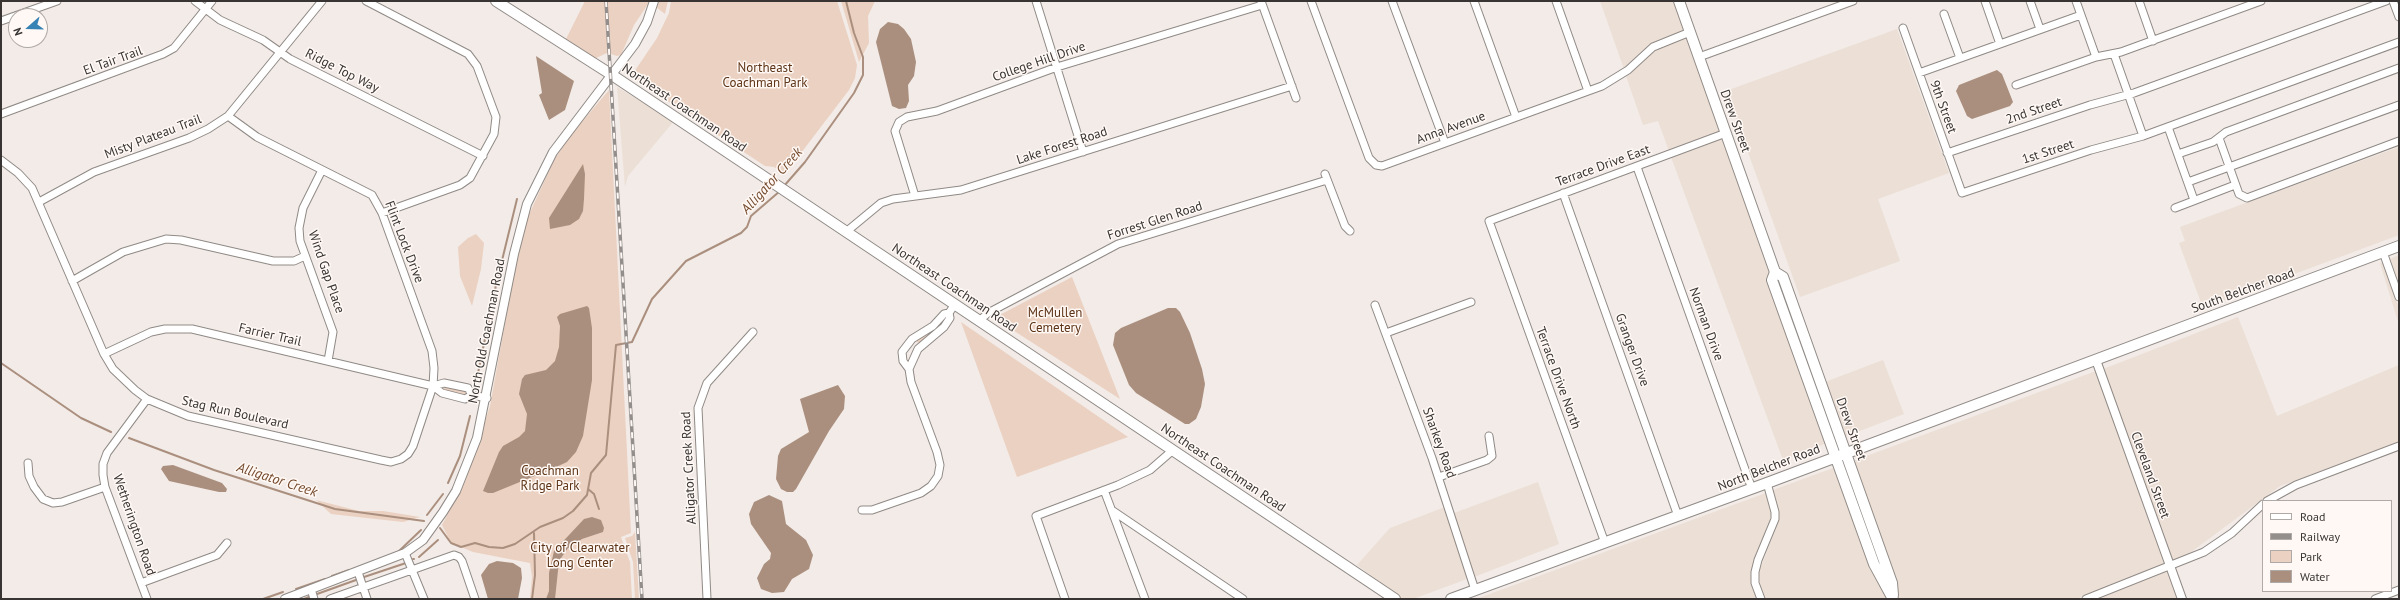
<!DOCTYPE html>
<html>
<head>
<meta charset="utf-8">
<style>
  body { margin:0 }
  #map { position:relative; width:2400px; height:600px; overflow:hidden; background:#f2ebe7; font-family:"PT Sans",sans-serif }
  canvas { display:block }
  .frame { position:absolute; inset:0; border:2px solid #373433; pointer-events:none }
  .legend { position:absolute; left:2262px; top:500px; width:130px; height:92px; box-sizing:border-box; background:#fff8f4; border:1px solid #afaaa7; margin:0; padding:5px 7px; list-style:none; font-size:12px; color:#373433 }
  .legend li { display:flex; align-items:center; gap:8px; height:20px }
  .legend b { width:20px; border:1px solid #afaaa7 }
  .north { position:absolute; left:8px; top:8px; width:40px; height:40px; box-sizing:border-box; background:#fff8f4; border:1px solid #afaaa7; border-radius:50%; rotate:250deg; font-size:11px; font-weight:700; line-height:16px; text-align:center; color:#373433 }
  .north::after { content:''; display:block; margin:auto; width:14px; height:18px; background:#3783b6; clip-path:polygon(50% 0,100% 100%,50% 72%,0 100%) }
</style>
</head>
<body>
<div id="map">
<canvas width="2400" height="600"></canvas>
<div class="frame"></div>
<ul class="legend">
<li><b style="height:5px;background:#fff"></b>Road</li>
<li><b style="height:5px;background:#938e8c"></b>Railway</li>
<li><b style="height:11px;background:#ebd1c1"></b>Park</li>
<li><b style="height:11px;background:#ab8f7e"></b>Water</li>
</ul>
<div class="north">N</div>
</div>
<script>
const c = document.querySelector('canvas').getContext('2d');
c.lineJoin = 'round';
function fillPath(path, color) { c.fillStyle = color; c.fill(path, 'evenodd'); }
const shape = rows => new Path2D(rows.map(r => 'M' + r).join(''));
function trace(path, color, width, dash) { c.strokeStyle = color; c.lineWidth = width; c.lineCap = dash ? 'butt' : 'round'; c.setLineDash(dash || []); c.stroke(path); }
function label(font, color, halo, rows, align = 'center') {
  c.font = font + ' "PT Sans",sans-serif'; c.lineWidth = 3; c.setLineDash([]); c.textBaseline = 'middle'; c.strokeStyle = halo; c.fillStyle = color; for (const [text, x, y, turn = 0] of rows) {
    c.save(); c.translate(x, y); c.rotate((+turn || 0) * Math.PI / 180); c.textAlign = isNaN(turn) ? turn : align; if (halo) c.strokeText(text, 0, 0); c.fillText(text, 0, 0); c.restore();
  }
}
const built = shape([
  [1600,1,1675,1,1685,30,1651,45,1624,69],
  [1897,29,1949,173,1878,199,1900,261,1800,297,1726,91],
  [1687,36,1721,131,1669,151,1658,121,1643,125,1626,76,1654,50],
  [617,87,674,121,628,176,625,187],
  [1723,137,1827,443,1783,460,1671,157],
  [2399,147,2399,235,2203,308,2179,243,2185,241,2180,227],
  [2399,255,2399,286,2390,259],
  [2383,262,2399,308,2399,325,2380,263],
  [2238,317,2277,416,2399,365,2399,442,2280,486,2183,558,2173,562,2103,369],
  [1883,360,1904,414,1844,437,1825,382],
  [2096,371,2166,565,2076,599,1898,599,1853,461],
  [1836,467,1889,599,1766,599,1760,590,1759,572,1779,519,1779,510,1773,490],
  [1538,482,1559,544,1474,577,1454,513],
  [1766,493,1772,512,1771,519,1754,559,1751,573,1751,584,1757,599,1476,599],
  [1445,507,1467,579,1413,599,1402,599,1357,565,1390,528],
  [2168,571,2178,599,2095,599]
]);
const green = shape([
  [585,1,650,1,634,25,621,55,617,56,607,53,594,59,565,41],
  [658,1,668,1,665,14,656,7],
  [671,1,837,1,857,65,855,78,849,90,785,174,774,167,765,166,680,110,632,75,657,38,669,13],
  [841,1,875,1,868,16,869,43,859,62],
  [609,90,631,533,621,537,630,562,632,599,530,599,532,577,530,563,473,552,451,543,442,525,466,479,490,406,515,268,527,219,554,160,570,136],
  [476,234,484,243,481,269,472,306,460,276,458,247,468,238],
  [1072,277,1120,399,994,318],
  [945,317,944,322,920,344,917,342,917,340,934,329],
  [961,322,1128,437,1017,477],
  [444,387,467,391,466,396,443,391],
  [316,500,359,511,383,511,420,517,403,522,331,514],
  [635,532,639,599,635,599,633,562,625,538,632,536]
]);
const water = shape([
  [888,22,898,24,904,29,911,39,916,62,914,76,908,85,909,101,906,108,899,109,892,106,876,42,880,29],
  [536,56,574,81,565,110,549,120,539,95,542,93],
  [1997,70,2002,74,2013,102,2010,106,1972,119,1967,116,1956,91,1959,85],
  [583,164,585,174,584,199,583,211,579,219,570,225,550,229,549,218],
  [587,306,589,308,592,328,592,380,583,436,576,452,567,462,554,468,493,493,488,493,483,491,499,452,503,446,519,437,525,431,527,414,519,394,522,379,525,375,546,370,555,361,559,347,560,326,557,317,560,314],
  [1168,308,1176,308,1180,312,1190,333,1202,369,1205,384,1201,407,1196,419,1189,424,1185,424,1136,393,1129,385,1113,345,1115,333,1121,328],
  [838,385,845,396,844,409,829,431,796,489,793,492,787,492,781,489,776,479,778,456,781,449,809,432,800,399],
  [173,465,222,483,227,489,226,492,219,492,169,481,161,469,163,466],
  [769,495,782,501,786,524,806,540,813,555,809,569,792,579,784,592,772,593,761,589,757,578,764,564,770,559,771,553,751,524,749,514,754,502],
  [592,517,601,520,604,528,603,532,582,539,568,548,559,561,555,599,546,599,549,591,549,573,554,551,584,519],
  [497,561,513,563,521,568,522,578,518,599,488,599,481,575,489,564]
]);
const stream = shape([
  [784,186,805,162,854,93,863,75,863,57,854,33,846,1],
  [1,363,81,418,111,432],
  [478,373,496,285,517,199],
  [129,438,214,470,335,509,424,521],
  [448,483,460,456,470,416],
  [588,489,594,494,599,509],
  [427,515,443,494],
  [440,528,451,543,461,547,475,543,489,547,503,548,515,544,540,527,563,518,573,511,587,495,591,473,606,455,616,345,632,342,652,299,686,261,741,233,747,227,751,216,780,191],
  [398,552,421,530],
  [419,557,438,540],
  [413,559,414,559],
  [332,576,349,570],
  [364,577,406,563],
  [296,589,325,579],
  [317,594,356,580],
  [263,599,283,592],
  [304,599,309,597],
  [532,599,535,575,534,533]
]);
const minor = shape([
  [195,1,220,20,263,40,290,59,483,156],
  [366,1,468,54,477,66,496,117,494,134,470,178,460,185,382,213],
  [1036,1,1083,152],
  [1261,1,1296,98],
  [1311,1,1369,158,1376,165,1382,166,1602,86,1628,70,1653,47,1690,32],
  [1392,1,1445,143],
  [1474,1,1516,117],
  [1556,1,1588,91],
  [1985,1,2000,44],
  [2030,1,2040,29],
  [2076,1,2096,57],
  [2139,1,2153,41],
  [2393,1,2399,17],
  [1944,14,1960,58],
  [1,21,57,1],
  [1903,28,1962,193,2091,150,2143,136,2399,42],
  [2114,54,2143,136],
  [1699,57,1853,1],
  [1919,73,2081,15],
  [2016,85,2096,57,2121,52,2261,1],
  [1,114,163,54,174,48,212,1],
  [2168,127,2194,200],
  [2219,138,2239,194,2247,198,2399,141],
  [1947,153,2090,105,2134,93,2386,1],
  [2178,154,2213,142,2226,132,2399,68],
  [1,160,18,173,32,188,104,354,113,369,135,390,147,399,188,416,381,460,391,462,401,459,408,454,413,446,433,386,434,368,432,351,382,213,372,195,257,137,228,116],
  [1637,167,1752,489],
  [322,170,303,208,299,228,300,241,333,332,328,361],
  [1325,174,1345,226,1350,231],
  [2188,182,2399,105],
  [1563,193,1678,516],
  [915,196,895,131,899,122,907,117,937,111,1057,67,1262,5],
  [39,202,94,172,189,138,208,129,228,116,322,1],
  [2175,208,2235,185],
  [846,232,881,203,893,199,961,190,1292,86],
  [2383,252,2399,297],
  [72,281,123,252,166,239,181,240,273,261,294,261,305,256],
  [1375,305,1432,458,1475,590],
  [979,321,988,313,1118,244,1327,180],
  [1386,333,1471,302],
  [104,354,151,332,165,329,192,329,433,386,444,383,468,388,472,395],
  [909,369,918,349,944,327,950,318,949,313],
  [433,386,442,393,465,399,472,395,487,398],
  [147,399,107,453,103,464,103,475,105,487,147,599],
  [28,463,29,476,34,487,43,499,53,503,62,502,105,487],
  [1439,477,1487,460,1492,456,1489,436],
  [1104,490,1145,599],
  [2267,501,2296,485,2399,446],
  [862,510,872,510,921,493,931,486,938,476,940,465,937,452,911,382,909,369,903,361,902,352,912,339,933,326,944,314,949,313,955,304],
  [1113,511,1243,599],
  [1605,543,1489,221,1726,133],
  [405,553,424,599],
  [358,572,367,599],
  [141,583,217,555,227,543],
  [311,589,314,599],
  [330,599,454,555,459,557,462,561,475,599],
  [707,599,698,408,707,383,753,332],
  [1065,599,1036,516,1118,485,1150,470,1173,450],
  [1761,599,1755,583,1755,572,1758,560,1775,519,1775,512,1767,483],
  [2086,599,2204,552,2232,533,2263,504],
  [2375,599,2399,590]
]);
const tertiary = shape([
  [2096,360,2182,599],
  [285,599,405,553,423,540,443,512,456,491,477,438,514,254,527,204,553,152,635,44,647,22,654,1]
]);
const secondary = shape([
  [496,1,612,75,1395,599],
  [1679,1,1775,272,1772,280,1874,564,1893,599],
  [1775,272,1783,277,1793,305,1892,583,1893,595],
  [1451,599,1767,483,2399,246]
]);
const rail = shape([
  [606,1,642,599]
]);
const streetNames = [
  ["El Tair Trail",113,61,-20],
  ["College Hill Drive",1039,62,-19],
  ["Ridge Top Way",342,71,27],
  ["9th Street",1943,107,70],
  ["Northeast Coachman Road",684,108,34],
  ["2nd Street",2034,111,-19],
  ["Drew Street",1735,121,70],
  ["Anna Avenue",1451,128,-20],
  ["Misty Plateau Trail",153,137,-21],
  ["Lake Forest Road",1062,146,-18],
  ["1st Street",2048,152,-18],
  ["Terrace Drive East",1603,166,-20],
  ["Forrest Glen Road",1155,221,-18],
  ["Flint Lock Drive",404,242,69],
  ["Wind Gap Place",326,272,71],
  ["Northeast Coachman Road",954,288,34],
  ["South Belcher Road",2243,291,-20],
  ["Norman Drive",1706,324,70],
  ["North Old Coachman Road",487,331,-79],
  ["Farrier Trail",270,335,13],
  ["Granger Drive",1632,350,70],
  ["Terrace Drive North",1558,378,70],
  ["Stag Run Boulevard",235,413,13],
  ["Drew Street",1851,429,70],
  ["Sharkey Road",1439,443,70],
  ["Alligator Creek Road",689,468,-93],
  ["Northeast Coachman Road",1223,468,34],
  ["North Belcher Road",1769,468,-21],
  ["Cleveland Street",2150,475,70],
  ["Wetherington Road",134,525,71]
];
const parkNames = [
  ["Northeast",765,68],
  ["Coachman Park",765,83],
  ["McMullen",1055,313],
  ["Cemetery",1055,328],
  ["Coachman",550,471],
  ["Ridge Park",550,486],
  ["City of Clearwater",580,548],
  ["Long Center",580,563]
];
const waterNames = [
  ["Alligator Creek",772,181,-48],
  ["Alligator Creek",277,480,18]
];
fillPath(built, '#ecdfd6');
fillPath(green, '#ebd1c1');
fillPath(water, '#ab8f7e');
trace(stream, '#ab8f7e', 2);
trace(minor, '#908a86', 9);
trace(tertiary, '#908a86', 10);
trace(secondary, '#908a86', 12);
trace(minor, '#fff', 7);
trace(tertiary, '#fff', 8);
trace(secondary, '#fff', 10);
trace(rail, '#938e8c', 3.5);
trace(rail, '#fff8f4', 2, [6]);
label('13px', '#373433', '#fff8f4', streetNames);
label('13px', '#5d3417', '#fff8f4', parkNames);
label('italic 14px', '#74492c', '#fff8f4', waterNames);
</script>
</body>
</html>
